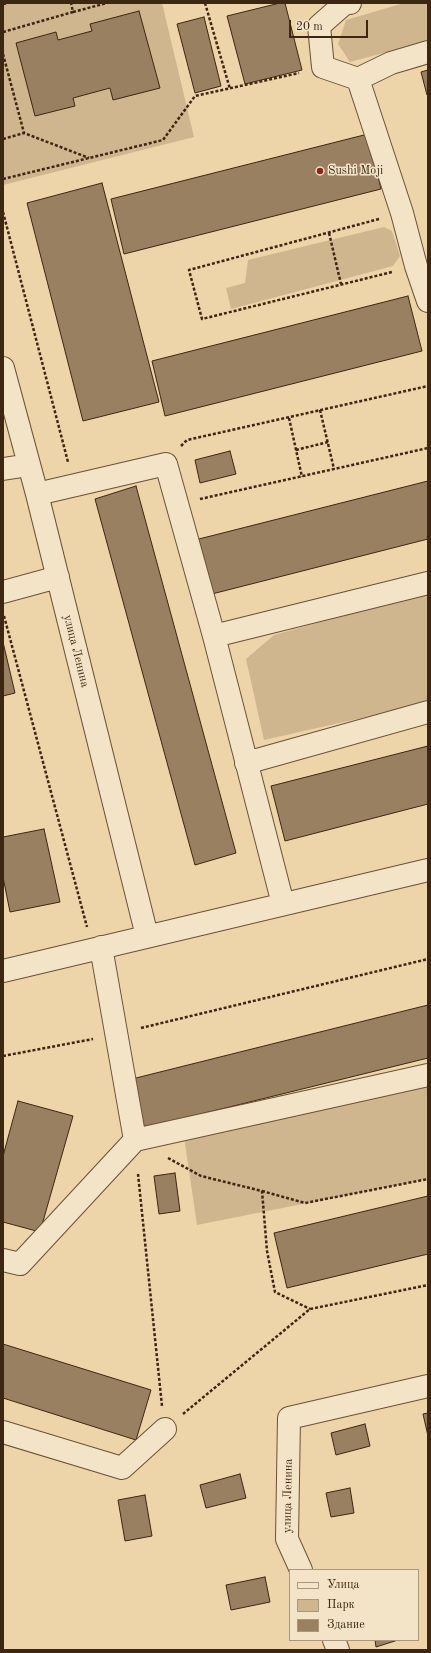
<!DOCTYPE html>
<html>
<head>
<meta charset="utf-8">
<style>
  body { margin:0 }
  #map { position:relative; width:431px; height:1653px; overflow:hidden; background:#edd4a9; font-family:"Old Standard TT",serif }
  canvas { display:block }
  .frame { position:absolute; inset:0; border:4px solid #3d2612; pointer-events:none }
  .legend { position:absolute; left:289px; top:1569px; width:130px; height:72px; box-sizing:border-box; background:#f3e3c7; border:1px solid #aa977f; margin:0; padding:5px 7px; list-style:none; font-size:12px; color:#3d2612 }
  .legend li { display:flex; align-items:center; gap:8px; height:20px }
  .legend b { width:20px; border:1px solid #aa977f }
  .scale { position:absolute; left:289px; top:20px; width:79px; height:18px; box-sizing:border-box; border:2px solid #3d2612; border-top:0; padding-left:5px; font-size:12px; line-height:14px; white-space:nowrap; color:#3d2612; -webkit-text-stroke:3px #f3e3c7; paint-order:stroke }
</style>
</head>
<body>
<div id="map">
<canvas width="431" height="1653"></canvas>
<div class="frame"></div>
<ul class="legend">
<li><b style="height:5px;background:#f3e3c7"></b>Улица</li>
<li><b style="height:11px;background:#cfb68f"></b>Парк</li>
<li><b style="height:11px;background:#998061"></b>Здание</li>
</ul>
<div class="scale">20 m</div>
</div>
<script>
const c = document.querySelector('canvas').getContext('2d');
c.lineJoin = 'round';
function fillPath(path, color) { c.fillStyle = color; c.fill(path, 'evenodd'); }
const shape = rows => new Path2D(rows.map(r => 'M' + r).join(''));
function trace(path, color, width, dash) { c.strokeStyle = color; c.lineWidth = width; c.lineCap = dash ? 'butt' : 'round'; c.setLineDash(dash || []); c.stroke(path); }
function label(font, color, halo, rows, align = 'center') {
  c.font = font + ' "Old Standard TT",serif'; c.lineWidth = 3; c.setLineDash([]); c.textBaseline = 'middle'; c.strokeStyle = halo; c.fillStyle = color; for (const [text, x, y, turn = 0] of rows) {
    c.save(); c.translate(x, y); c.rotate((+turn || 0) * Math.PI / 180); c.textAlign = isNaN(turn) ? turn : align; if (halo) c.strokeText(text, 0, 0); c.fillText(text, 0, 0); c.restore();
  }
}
const green = shape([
  [3,3,162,3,194,137,3,185],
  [404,3,428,3,428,41,350,62,338,44,346,20],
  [384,227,392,231,400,256,393,266,231,309,226,288,245,283,248,260],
  [428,592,428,703,264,740,246,659,274,635],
  [428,1084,428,1179,197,1225,184,1137]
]);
const building = shape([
  [280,3,285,3,302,70,245,84,227,16,280,3],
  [139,11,160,88,113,100,110,88,73,98,75,106,35,116,16,43,56,32,58,40,92,31,90,24,139,11],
  [204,17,221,86,195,93,177,24,204,17],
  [428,70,428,95,427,95,421,72,428,70],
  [368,134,381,189,124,254,111,199,368,134],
  [102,183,159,402,83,421,27,203,102,183],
  [408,296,422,351,165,416,152,361,408,296],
  [230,451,236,474,200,483,195,460,230,451],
  [428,481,428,539,204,596,191,541,428,481],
  [136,486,236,853,195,865,95,499,136,486],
  [3,642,15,693,3,696,3,642],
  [428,746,428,804,285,841,271,786,428,746],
  [44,829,60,902,10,912,3,877,3,837,44,829],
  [428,1005,428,1058,140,1129,128,1080,428,1005],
  [18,1101,73,1116,40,1232,3,1222,3,1156,18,1101],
  [175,1173,180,1211,159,1214,154,1176,175,1173],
  [428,1196,428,1254,287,1288,274,1233,428,1196],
  [3,1344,151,1390,136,1440,3,1398,3,1344],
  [428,1413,428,1436,423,1414,428,1413],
  [365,1424,370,1446,336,1455,331,1433,365,1424],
  [240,1474,246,1498,206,1508,200,1485,240,1474],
  [350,1488,354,1513,331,1517,326,1493,350,1488],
  [145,1495,152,1536,125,1541,118,1500,145,1495],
  [265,1577,270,1602,231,1610,226,1585,265,1577],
  [375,1640,398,1640,376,1647,375,1640]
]);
const path = shape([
  [205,3,230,89],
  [3,4,8,3],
  [73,12,107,3],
  [3,32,73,12,71,3],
  [3,54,24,133],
  [3,139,24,133,89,158],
  [3,179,163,140,195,96,299,73],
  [3,212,68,462],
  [379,219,189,270,202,319,392,272],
  [329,233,341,284],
  [320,410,334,469],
  [289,418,302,477],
  [181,446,187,440,428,386],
  [296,450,328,442],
  [200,499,428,448],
  [4,616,87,927],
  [141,1028,428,959],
  [3,1056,93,1039],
  [168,1158,201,1176,262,1191,267,1251,275,1292,310,1309],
  [138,1174,162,1406],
  [262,1191,305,1203,428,1179],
  [183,1414,310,1309,428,1285]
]);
const minor = shape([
  [350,3,344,4,319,26,323,67,358,79,391,63,428,52],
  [358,79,402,213,416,266,428,301],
  [3,368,37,494,147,936],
  [3,469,29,465],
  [37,494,166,464,214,636,283,904],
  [3,592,58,577],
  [214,636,428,583],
  [246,763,428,712],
  [101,947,135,1140,428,1075],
  [3,971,428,870],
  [3,1260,20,1264,135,1140],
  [3,1432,122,1468,165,1429],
  [301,1570,287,1539,289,1418,428,1386],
  [334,1640,338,1650]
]);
const markers = [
  [320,171,4,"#8f2418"]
];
const poiNames = [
  ["Sushi Moji",328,171]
];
const streetNames = [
  ["улица Ленина",76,651,76],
  ["улица Ленина",288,1496,-89]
];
fillPath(green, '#cfb68f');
fillPath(building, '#998061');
trace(building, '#3d2612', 1);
trace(minor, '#695238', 24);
trace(path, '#3d2612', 2.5, [3, 2]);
trace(minor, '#f3e3c7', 22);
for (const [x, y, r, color] of markers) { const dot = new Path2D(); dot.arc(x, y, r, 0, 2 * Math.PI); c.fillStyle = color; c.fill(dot); trace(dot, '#f3e3c7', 1.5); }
label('12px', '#3d2612', '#f3e3c7', poiNames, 'left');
label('12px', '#3d2612', '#f3e3c7', streetNames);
</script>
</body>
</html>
